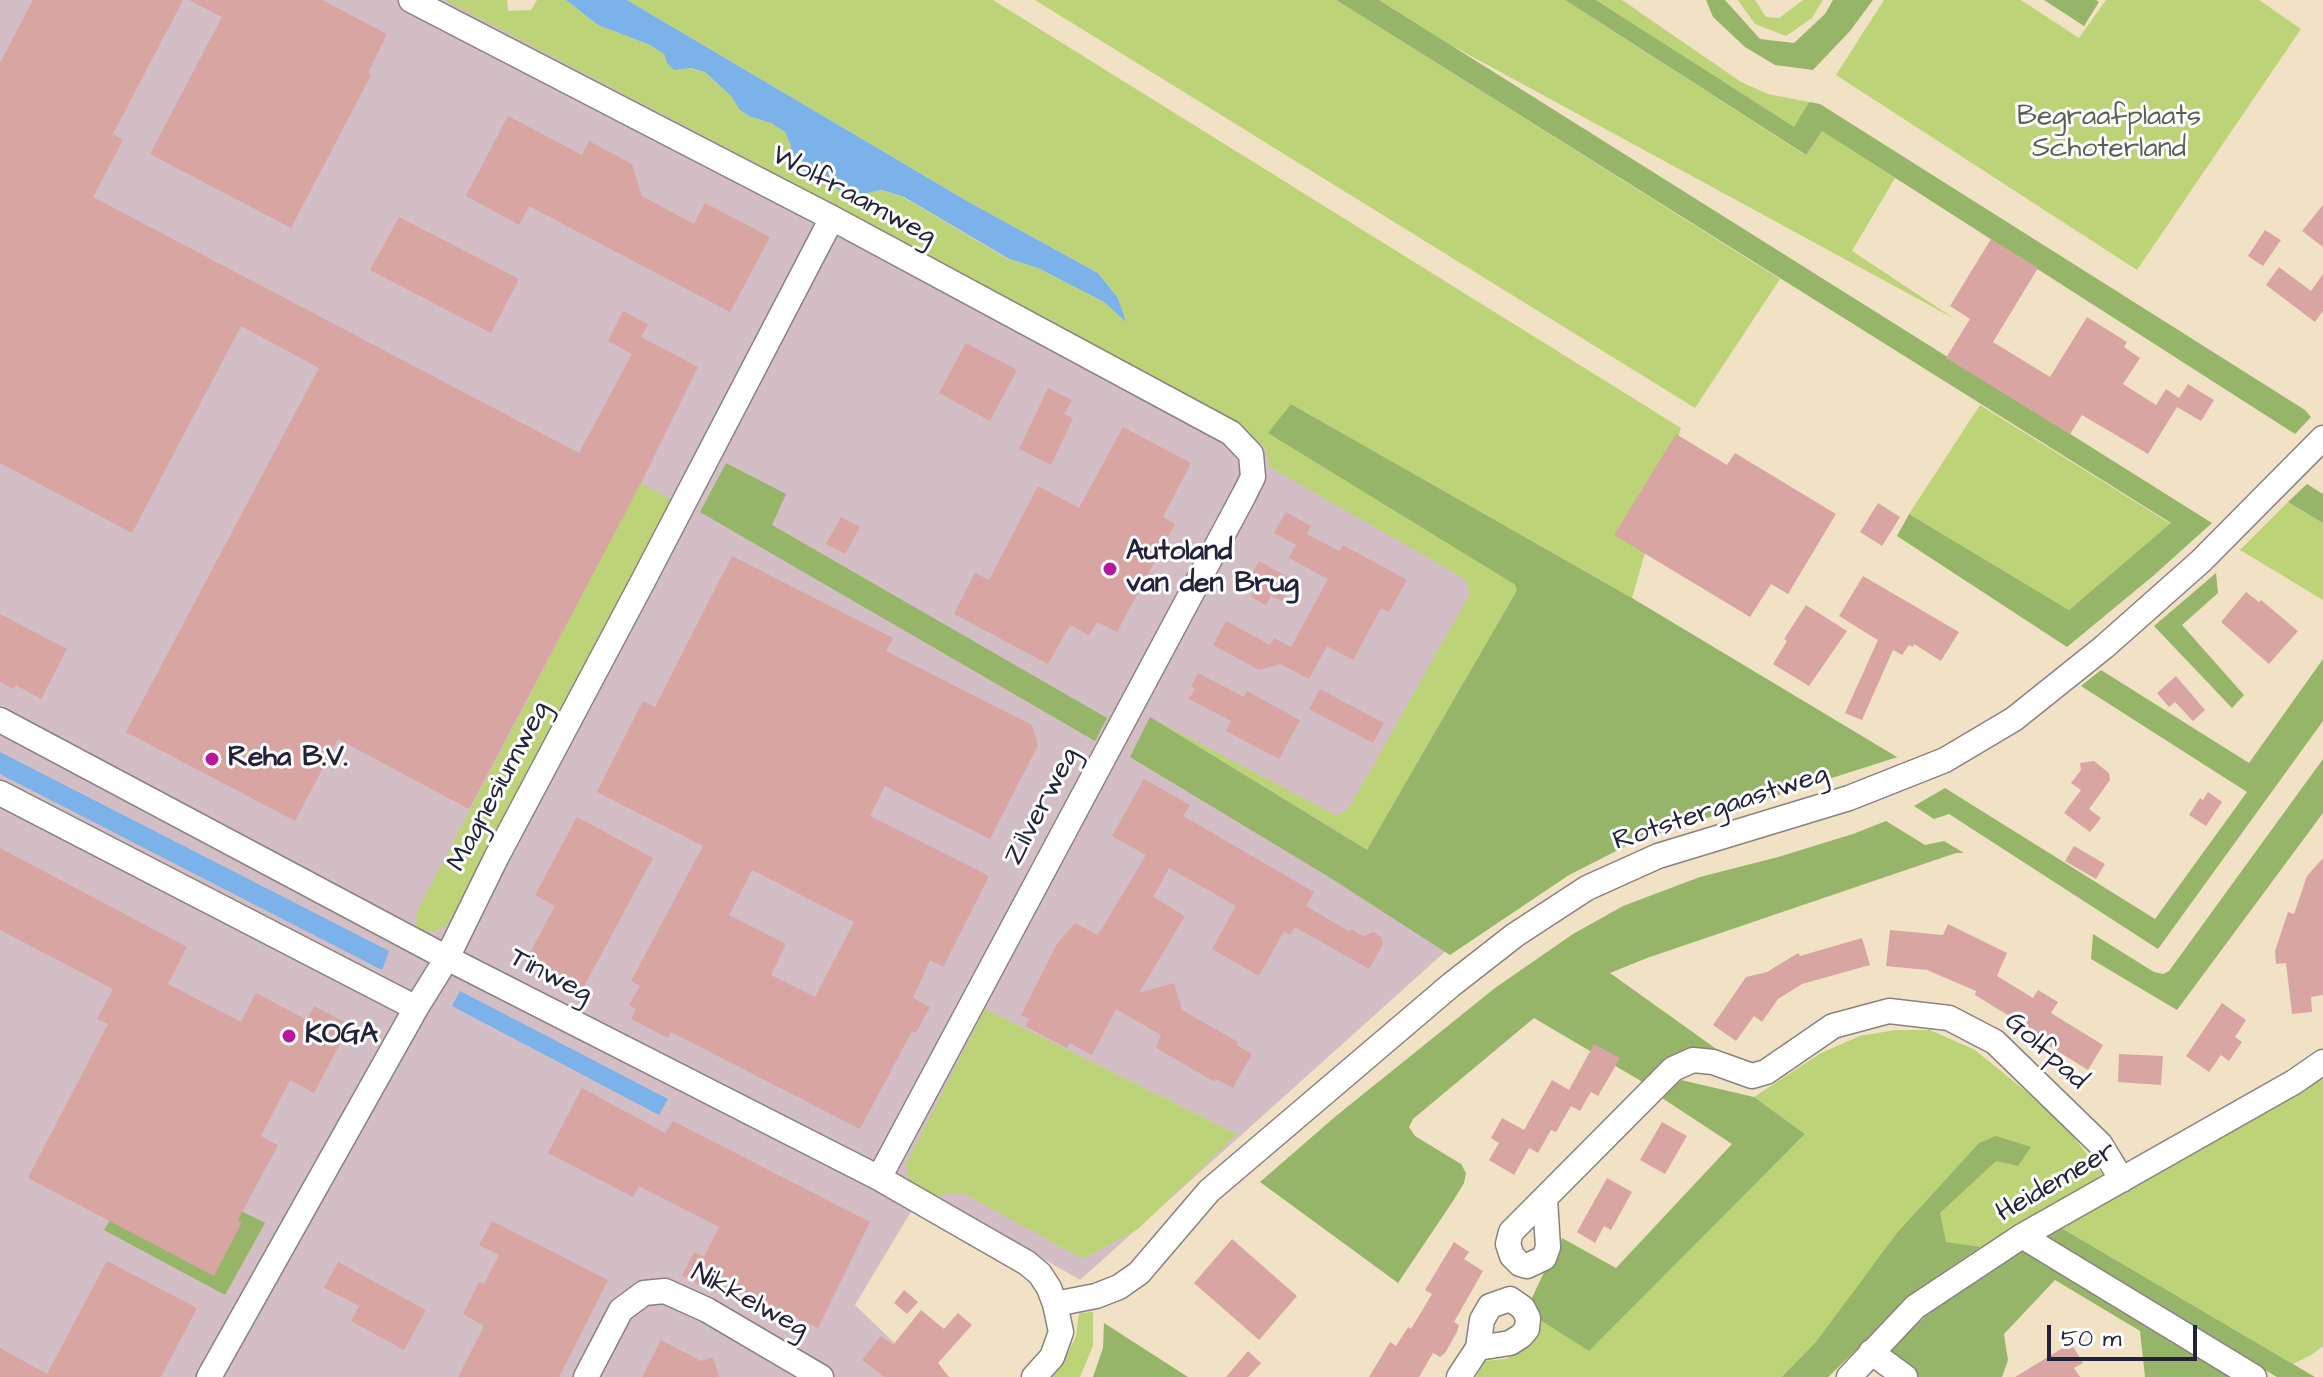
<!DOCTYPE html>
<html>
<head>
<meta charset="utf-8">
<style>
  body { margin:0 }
  #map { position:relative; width:2323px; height:1377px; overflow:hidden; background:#f1e2c5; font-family:"Architects Daughter",sans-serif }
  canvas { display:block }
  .scale { position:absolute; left:2047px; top:1325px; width:150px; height:36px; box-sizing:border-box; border:4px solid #22223b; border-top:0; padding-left:10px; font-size:24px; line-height:28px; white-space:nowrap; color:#22223b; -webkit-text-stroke:6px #fff; paint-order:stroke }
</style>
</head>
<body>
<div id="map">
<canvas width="2323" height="1377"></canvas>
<div class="scale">50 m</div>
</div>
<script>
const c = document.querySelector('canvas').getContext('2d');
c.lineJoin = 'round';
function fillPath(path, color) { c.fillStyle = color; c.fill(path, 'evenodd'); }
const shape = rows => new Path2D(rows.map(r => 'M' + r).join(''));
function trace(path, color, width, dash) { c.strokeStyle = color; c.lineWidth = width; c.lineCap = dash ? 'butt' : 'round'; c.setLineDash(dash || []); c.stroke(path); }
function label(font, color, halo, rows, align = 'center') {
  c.font = font + ' "Architects Daughter",sans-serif'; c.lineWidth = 6; c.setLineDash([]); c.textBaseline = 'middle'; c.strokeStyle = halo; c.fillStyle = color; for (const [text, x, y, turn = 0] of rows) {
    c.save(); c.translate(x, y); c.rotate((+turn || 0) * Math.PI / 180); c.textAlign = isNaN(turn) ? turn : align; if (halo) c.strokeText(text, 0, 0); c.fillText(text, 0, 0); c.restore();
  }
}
const industrial = shape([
  [0,0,468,0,1240,421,1283,469,1471,578,1447,950,1080,1280,924,1190,855,1305,907,1355,888,1377,0,1377]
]);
const green = shape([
  [445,0,507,0,508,11,531,10,537,0,566,0,598,25,650,45,664,54,667,63,705,72,731,96,741,110,751,117,771,123,785,132,791,146,788,162,843,192,858,195,880,190,903,197,1008,259,1038,268,1104,302,1125,321,1118,298,1098,273,967,201,627,0,993,0,1681,428,1632,598,1291,404,1514,584,1517,590,1367,850,1150,717,1337,816,1349,808,1470,594,1465,579,1270,467,1266,450,1260,443,1225,418,868,222],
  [1035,0,1336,0,1780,279,1695,408],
  [1379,0,1565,0,1805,155,1821,130,1895,178,1852,251,1955,319,1449,44],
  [1596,0,1622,0,1741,82,1768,94,1809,102,1794,128],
  [1738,0,1755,0,1766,17,1779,18,1803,0,1823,0,1812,18,1786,36,1755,24],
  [1884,0,2021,0,2079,38,2106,0,2259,0,2301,29,2137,270,1836,75],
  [1980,405,2171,524,2069,610,1909,514],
  [640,483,674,501,447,925,435,932,417,932,416,914],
  [2288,502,2323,523,2323,600,2240,550],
  [985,1009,1237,1134,1138,1229,1083,1259,963,1193,926,1196,910,1188,906,1164],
  [1895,1030,1930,1030,1975,1050,2060,1119,2106,1179,2001,1235,1920,1288,1828,1377,1476,1377,1485,1361,1506,1359,1523,1348,1532,1315,1589,1350,1805,1134,1754,1097,1821,1053,1860,1036],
  [2323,1079,2323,1346,2311,1355,2293,1364,2058,1226],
  [1093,1312,1093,1346,1080,1377,1051,1377,1062,1365,1076,1336,1079,1313]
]);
const forest = shape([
  [1336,0,1379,0,2212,523,2153,576,2067,647,1897,536,1909,514,2069,610,2171,523],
  [1565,0,1596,0,1794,127,1809,102,1820,104,2305,410,2311,417,2295,434,1822,131,1806,155],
  [1706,0,1725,0,1760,39,1794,43,1825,14,1833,0,1873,0,1850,31,1813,70,1775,65,1745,47,1713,17],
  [2044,0,2096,0,2099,2,2084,26],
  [1291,404,1632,598,1897,757,1907,754,1638,840,1569,875,1450,955,1329,877,1130,757,1150,717,1367,850,1517,590,1514,584,1268,433],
  [726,463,786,494,772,525,1107,718,1095,741,700,512],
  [2307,484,2323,494,2323,523,2288,502],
  [2216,573,2218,593,2182,625,2244,695,2232,708,2154,626],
  [2323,659,2323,721,2158,949,1949,814,1934,819,1914,806,1945,788,2155,919,2247,792,2081,686,2101,670,2249,763],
  [2323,759,2323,813,2177,1010,2091,959,2093,934,2154,972,2163,974,2169,971],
  [1886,821,1925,845,1944,841,1964,853,1956,853,1647,958,1610,973,1743,1068,1681,1052,1646,1084,1534,1018,1413,1119,1409,1127,1415,1136,1461,1164,1466,1173,1464,1183,1453,1201,1398,1283,1260,1182,1336,1116,1495,988,1573,934,1623,906,1700,877,1778,857,1853,834],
  [1681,1080,1754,1097,1805,1134,1589,1351,1532,1315,1529,1304,1548,1264,1557,1256,1562,1238,1616,1268,1732,1144,1662,1098],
  [1996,1136,2031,1147,2018,1166,1996,1161,1940,1213,1946,1242,1980,1247,1920,1288,1828,1377,1782,1377,1816,1342,1897,1233,1979,1143],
  [146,1163,265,1223,225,1295,104,1230],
  [2058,1226,2315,1377,2277,1377,2037,1237],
  [2012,1251,2022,1251,2034,1256,2229,1377,2145,1377,2140,1331,2055,1280,2004,1334,2008,1360,2002,1377,1919,1377,1905,1369,1890,1352,1891,1346,1954,1292],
  [1104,1323,1188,1377,1093,1377,1103,1348]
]);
const water = shape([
  [566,0,627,0,967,201,1098,273,1118,298,1126,322,1104,302,1038,268,1009,259,904,197,881,190,858,195,843,192,787,161,791,146,785,132,771,123,751,117,740,110,731,96,705,72,690,68,674,70,667,63,664,54,650,45,598,25],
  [0,752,389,951,382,970,0,774],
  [460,991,668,1099,659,1115,452,1006]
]);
const building = shape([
  [33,0,183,0,113,134,123,140,93,197,579,453,632,354,608,341,623,311,648,324,641,337,698,367,640,485,469,809,338,739,295,821,126,732,319,368,241,326,132,533,0,463,0,63],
  [189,0,322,0,387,34,368,73,371,75,291,228,150,154,222,17],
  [508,116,582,155,589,141,632,164,642,196,694,224,705,203,770,237,730,312,529,206,519,225,466,196],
  [2323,205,2323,247,2302,231],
  [399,217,519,279,491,333,370,270],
  [2265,230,2281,240,2263,266,2248,256],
  [1991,239,2038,268,1993,342,2050,377,2087,317,2127,342,2124,347,2140,358,2123,384,2156,405,2166,389,2179,398,2188,384,2214,400,2201,421,2177,407,2148,454,2082,415,2070,434,1946,358,1970,319,1950,306],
  [2279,267,2311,291,2323,274,2323,311,2315,322,2266,285],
  [966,343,1017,370,990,421,939,393],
  [1048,388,1072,400,1064,414,1073,418,1051,465,1019,449],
  [1123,427,1191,463,1163,517,1175,524,1117,632,1097,622,1089,635,1070,625,1048,664,954,614,975,573,989,580,1038,486,1079,508],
  [1676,434,1727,465,1735,453,1836,514,1788,594,1771,584,1750,617,1614,535],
  [1878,503,1900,517,1882,546,1860,532],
  [1286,512,1311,526,1307,534,1339,551,1343,545,1407,580,1389,612,1381,608,1353,660,1327,646,1309,679,1280,664,1259,670,1213,645,1226,621,1270,645,1274,638,1291,647,1328,579,1289,558,1296,545,1274,533],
  [841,517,860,527,845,554,826,544],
  [732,556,893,638,886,651,1032,725,1038,745,990,839,885,786,870,816,989,876,943,967,930,960,913,998,930,1007,916,1033,912,1031,860,1129,671,1032,668,1038,631,1019,636,1009,629,1005,640,986,631,981,703,846,597,792,643,701,655,707],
  [752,870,854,922,815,997,771,975,786,944,729,915],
  [1259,561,1293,580,1282,601,1271,596,1266,605,1251,597,1256,588,1247,583],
  [1863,576,1959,632,1941,661,1914,644,1913,647,1909,645,1902,655,1893,650,1862,720,1845,713,1878,640,1839,616],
  [2246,592,2259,602,2261,600,2298,631,2269,664,2221,622],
  [1806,605,1847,631,1809,686,1773,664,1787,641,1784,639],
  [0,614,67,649,41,699,16,685,14,689,0,682],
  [1198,673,1244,697,1247,691,1300,720,1279,759,1226,731,1231,721,1189,699,1195,689,1191,686],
  [2176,676,2205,710,2193,721,2175,702,2169,707,2157,693],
  [1320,689,1384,723,1373,743,1309,709],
  [2094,761,2109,773,2110,780,2089,809,2101,818,2090,832,2064,813,2081,790,2071,783,2081,770,2080,763],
  [1144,779,1190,805,1183,816,1314,892,1306,906,1350,932,1351,929,1363,936,1374,932,1381,937,1383,944,1369,969,1295,927,1290,935,1284,931,1259,976,1212,949,1236,906,1169,868,1153,897,1185,916,1139,993,1174,983,1182,1010,1238,1042,1236,1045,1252,1054,1233,1088,1216,1079,1215,1082,1156,1048,1161,1035,1116,1009,1092,1055,1070,1043,1067,1048,1025,1026,1029,1019,1021,1015,1057,944,1075,923,1098,935,1146,855,1112,836],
  [2208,792,2222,802,2206,826,2189,815,2200,798,2203,800],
  [577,817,653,858,581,992,525,962,555,906,535,895],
  [2074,846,2105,864,2096,879,2065,861],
  [0,848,187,947,168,984,241,1022,256,993,307,1020,314,1006,350,1025,314,1093,290,1080,261,1136,278,1145,238,1220,242,1222,214,1276,28,1178,108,1024,97,1019,113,989,0,930],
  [2323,858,2323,995,2311,997,2312,1012,2292,1014,2286,963,2276,964,2275,951,2288,912,2294,914,2307,876],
  [1948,924,2007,953,1997,976,2033,998,2038,990,2058,1002,2051,1013,2103,1045,2088,1070,2025,1031,2027,1027,1975,995,1976,991,1927,970,1886,966,1890,930,1943,935],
  [1862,938,1870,965,1802,984,1778,999,1762,1022,1754,1016,1736,1041,1713,1025,1746,977,1767,972,1798,953,1800,956],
  [2222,1003,2246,1020,2235,1037,2242,1042,2229,1061,2221,1055,2209,1072,2186,1056],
  [1594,1044,1620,1058,1598,1096,1591,1092,1580,1111,1571,1106,1556,1132,1551,1130,1538,1153,1529,1148,1514,1175,1489,1160,1499,1143,1491,1138,1502,1118,1524,1130,1552,1080,1569,1090],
  [2119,1054,2163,1056,2161,1085,2118,1082],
  [582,1088,665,1133,673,1121,870,1222,818,1328,722,1281,716,1293,682,1276,694,1252,704,1257,719,1227,639,1186,633,1197,548,1153],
  [1662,1122,1687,1136,1665,1174,1640,1160],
  [1607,1178,1632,1192,1611,1230,1604,1226,1595,1243,1577,1232],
  [492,1221,608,1280,559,1377,458,1377,484,1326,463,1314,479,1282,484,1284,499,1255,479,1245],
  [1232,1239,1297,1296,1259,1340,1194,1283],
  [1454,1242,1469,1252,1464,1259,1483,1271,1454,1322,1459,1325,1457,1332,1445,1353,1440,1357,1433,1353,1419,1377,1369,1377,1390,1342,1396,1346,1408,1327,1411,1329,1432,1294,1425,1290],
  [107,1261,197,1308,161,1377,0,1377,0,1348,47,1374],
  [338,1262,426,1310,404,1350,351,1321,359,1306,324,1288],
  [904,1290,918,1302,907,1314,894,1303],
  [921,1310,944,1329,958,1313,972,1325,938,1363,949,1377,884,1377,862,1360,881,1336,893,1345],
  [661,1340,701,1361,713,1357,719,1377,642,1377],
  [2071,1343,2083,1363,2074,1368,2080,1377,2015,1377],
  [1248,1351,1261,1363,1248,1377,1226,1377]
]);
const minor = shape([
  [411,0,832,218,1231,433,1251,454,1253,477,1244,495,879,1178],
  [0,720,447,958,879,1178,1027,1263,1040,1274,1049,1288,1055,1304,1061,1332,1052,1357,1034,1377],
  [0,793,416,1008],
  [1545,1200,1548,1247,1544,1258,1527,1266,1520,1264,1512,1256,1508,1244,1511,1232,1673,1069,1693,1060,1713,1062,1752,1076,1766,1072,1833,1026,1889,1011,1949,1018,1995,1042,2100,1144,2122,1180],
  [2022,1236,2254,1377],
  [1055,1304,1096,1296,1119,1287,1139,1273,1209,1191,1451,985,1515,935,1587,888,1658,856,1849,798,1945,760,2014,719,2104,647,2201,561,2323,438],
  [1871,1352,1905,1377],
  [209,1377,416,1008,447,958,496,858,642,583,832,218],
  [586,1377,621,1310,644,1293,665,1291,707,1310,821,1377],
  [1459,1377,1478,1348,1482,1320,1490,1306,1510,1299,1523,1308,1528,1318,1527,1329,1521,1336,1510,1343,1478,1348],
  [1849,1377,1915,1307,2022,1236,2294,1082,2323,1062]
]);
const markers = [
  [1110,569,8,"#b5179e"],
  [212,759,8,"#b5179e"],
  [289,1036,8,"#b5179e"]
];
const parkNames = [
  ["Begraafplaats",2109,118],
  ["Schoterland",2109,150]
];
const streetNames = [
  ["Wolfraamweg",853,197,28],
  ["Magnesiumweg",500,787,-62],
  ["Zilverweg",1043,807,-62],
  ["Rotstergaastweg",1721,809,-18],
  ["Tinweg",550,977,27],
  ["Golfpad",2045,1052,42],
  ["Heidemeer",2057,1183,-30],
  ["Nikkelweg",749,1302,28]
];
const poiNames = [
  ["Autoland",1126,553],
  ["van den Brug",1126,585],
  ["Reha B.V.",228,759],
  ["KOGA",305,1036]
];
fillPath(industrial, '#d2bec4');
fillPath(green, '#bdd377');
fillPath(forest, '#96b568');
fillPath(water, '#7bb2ea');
fillPath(building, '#d9a5a2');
trace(minor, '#8a8280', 27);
trace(minor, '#fff', 24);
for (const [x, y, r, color] of markers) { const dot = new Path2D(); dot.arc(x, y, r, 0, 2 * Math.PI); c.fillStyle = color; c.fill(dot); trace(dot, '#fff', 3); }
label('28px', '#586050', '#fff', parkNames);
label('28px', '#22223b', '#fff', streetNames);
label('bold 28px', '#22223b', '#fff', poiNames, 'left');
</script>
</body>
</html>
